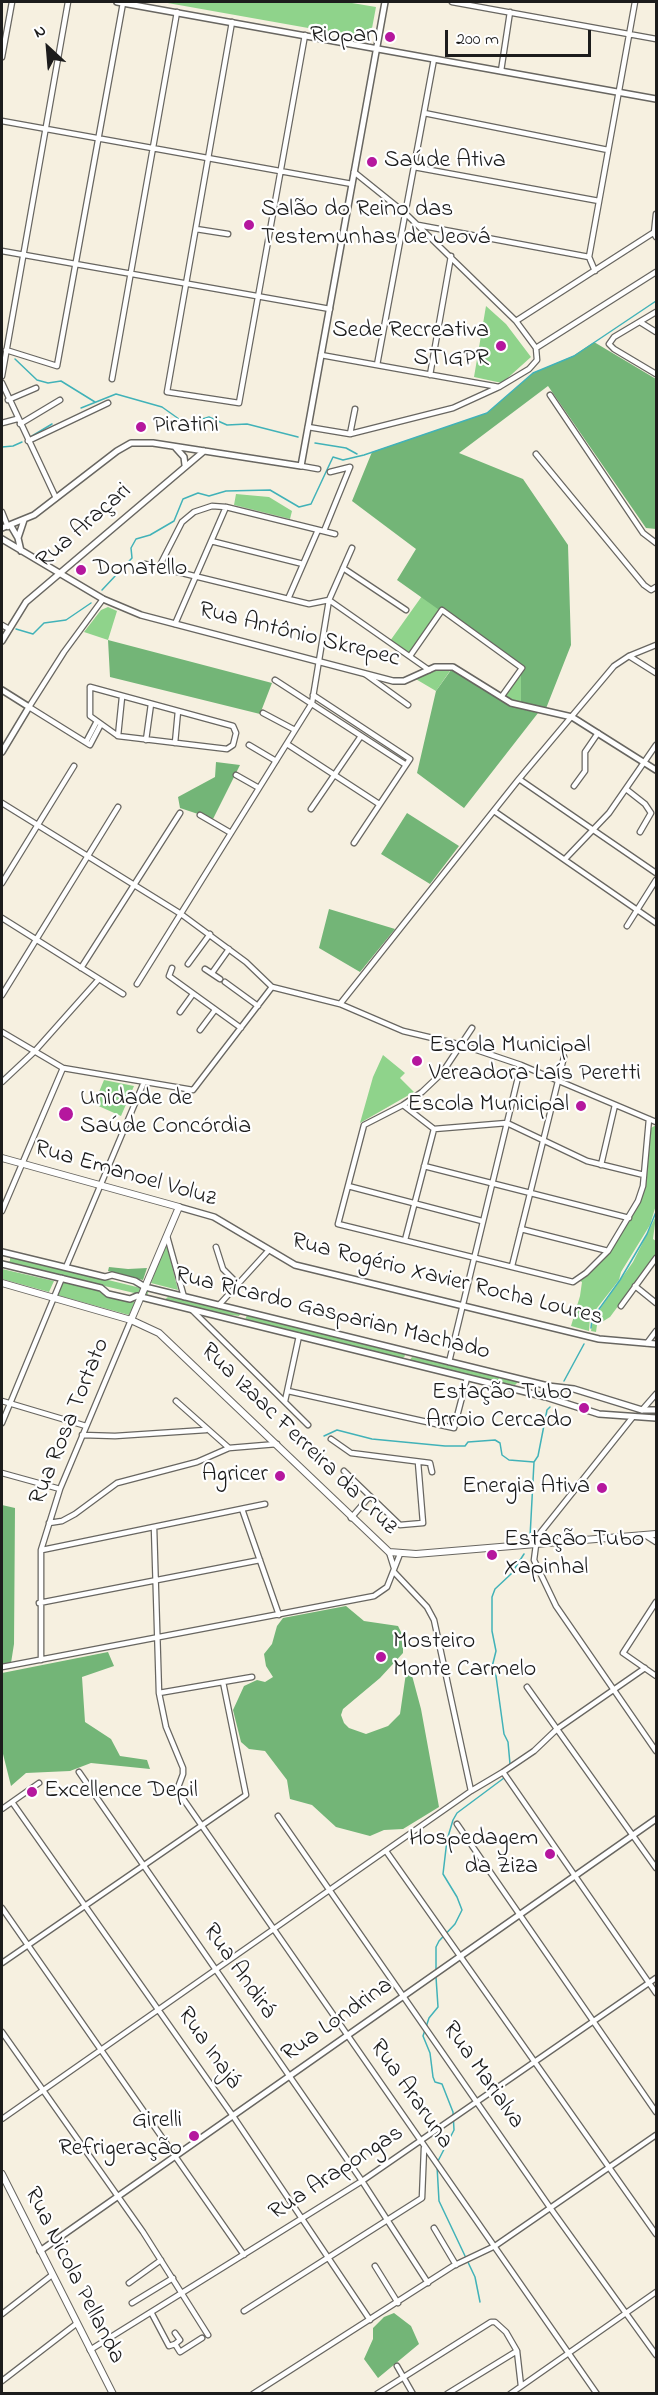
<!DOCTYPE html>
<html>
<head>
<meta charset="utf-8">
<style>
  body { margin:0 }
  #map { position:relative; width:658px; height:2395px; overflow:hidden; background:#f6f0e0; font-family:"Indie Flower",sans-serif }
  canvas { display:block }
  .frame { position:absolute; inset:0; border:3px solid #1c1c1c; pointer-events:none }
  .north { position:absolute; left:18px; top:18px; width:60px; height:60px; -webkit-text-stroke:4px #fff; paint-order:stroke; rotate:334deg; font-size:16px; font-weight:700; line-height:24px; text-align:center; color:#1c1c1c }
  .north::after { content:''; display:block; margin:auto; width:21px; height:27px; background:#1c1c1c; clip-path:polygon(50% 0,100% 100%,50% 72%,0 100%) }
  .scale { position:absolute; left:445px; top:30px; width:146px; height:27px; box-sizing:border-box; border:3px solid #1c1c1c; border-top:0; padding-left:8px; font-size:18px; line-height:21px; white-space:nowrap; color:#1c1c1c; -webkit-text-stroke:4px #fff; paint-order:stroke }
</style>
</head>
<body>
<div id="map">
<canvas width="658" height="2395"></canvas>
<div class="frame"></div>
<div class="north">N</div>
<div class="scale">200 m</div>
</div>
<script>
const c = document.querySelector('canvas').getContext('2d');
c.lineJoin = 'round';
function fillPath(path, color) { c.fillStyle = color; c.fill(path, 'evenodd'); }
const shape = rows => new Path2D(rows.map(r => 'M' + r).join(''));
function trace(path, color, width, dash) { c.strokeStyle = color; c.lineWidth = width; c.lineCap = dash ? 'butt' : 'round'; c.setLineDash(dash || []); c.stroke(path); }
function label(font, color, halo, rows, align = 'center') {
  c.font = font + ' "Indie Flower",sans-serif'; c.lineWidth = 4.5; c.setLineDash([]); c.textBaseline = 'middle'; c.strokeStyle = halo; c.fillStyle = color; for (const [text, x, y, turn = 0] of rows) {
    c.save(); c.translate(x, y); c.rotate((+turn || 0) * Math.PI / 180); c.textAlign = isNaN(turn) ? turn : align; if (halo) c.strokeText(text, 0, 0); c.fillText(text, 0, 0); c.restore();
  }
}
const green = shape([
  [162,2,346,2,376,7,370,39],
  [486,306,506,324,531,357,502,383,474,377],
  [236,494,269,497,292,511,290,519,234,505],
  [422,596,440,609,409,653,390,641],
  [108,607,117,611,108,640,84,632,101,610],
  [447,667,452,668,436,691,414,678],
  [522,668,521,706,502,696],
  [383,1055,405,1073,400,1078,414,1092,360,1123,373,1077],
  [104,1080,134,1086,121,1116,94,1104],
  [656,1125,656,1205,650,1225,621,1272,619,1280,590,1317,589,1331,571,1326,580,1296,582,1282,580,1281,610,1253,639,1204,646,1178,651,1128],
  [656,1216,653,1239,656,1241,656,1255,610,1317,597,1325,596,1332,591,1331,593,1319,633,1262],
  [166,1242,178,1290,151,1283],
  [10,1256,149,1290,147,1296,7,1263,10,1261],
  [2,1269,54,1281,49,1292,2,1279],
  [63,1280,92,1287,108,1296,135,1302,129,1315,57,1295],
  [168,1297,205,1303,241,1313,239,1316,214,1313,164,1300],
  [247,1315,404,1353,405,1356,402,1359,245,1320],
  [412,1357,445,1363,518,1382,515,1385,482,1379,409,1361]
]);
const forest = shape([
  [594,342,656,379,656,529,646,528,548,386,459,453,523,479,568,545,571,645,545,711,521,706,521,668,397,580,416,549,352,501,372,452,487,413,533,373,573,356],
  [108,640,272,683,260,714,110,677],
  [451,670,482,686,510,706,538,713,464,808,417,773,436,691],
  [216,762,240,765,213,819,180,808,178,797,215,777],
  [407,813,459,846,430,884,381,854],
  [329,909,395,929,360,972,319,948],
  [109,1267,128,1269,147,1268,143,1280,108,1271],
  [2,1505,15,1508,14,1644,11,1663,2,1664],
  [346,1606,364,1621,398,1626,403,1636,403,1653,380,1678,343,1709,341,1715,344,1723,349,1728,366,1734,388,1726,400,1714,406,1673,410,1668,421,1709,439,1807,403,1829,384,1830,370,1836,336,1827,312,1805,290,1799,287,1780,265,1751,249,1749,241,1742,233,1710,244,1686,257,1680,265,1682,273,1677,266,1666,264,1654,272,1644,277,1626,283,1618],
  [108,1652,114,1666,82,1677,85,1722,111,1739,120,1756,147,1760,150,1769,91,1763,70,1771,26,1773,11,1786,2,1750,2,1673],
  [394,2313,411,2326,419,2344,378,2378,364,2359,373,2339,373,2328,384,2317]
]);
const stream = shape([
  [15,359,37,380,48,383,61,381,95,402],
  [81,408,116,394,162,407,186,424,209,417,227,425,247,424,298,437],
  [32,436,52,424],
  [315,443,346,448,357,454],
  [2,447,13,446,22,442],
  [102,590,132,558,131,548,136,539,150,535,174,521,183,499,198,493,209,496,226,491,270,490,299,507,311,504,333,457,343,460,364,455,487,413,533,373,574,356,656,301],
  [16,629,33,634,44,623,66,620,91,603],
  [591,1328,592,1319,620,1280,647,1234,656,1212],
  [564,1381,584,1344],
  [324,1436,337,1430,372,1439,445,1446,465,1446,468,1442,495,1440,500,1443,502,1455,509,1460,534,1462],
  [530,1537,534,1462,538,1456,547,1410,550,1407],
  [510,1764,508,1742,504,1734,496,1676,492,1667,496,1651,492,1631,492,1597,495,1589,511,1574,524,1554],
  [436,1969,436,1947,439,1941,455,1924,462,1910,457,1897,443,1874,447,1840,453,1820,457,1813,504,1778],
  [436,1977,438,2007,429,2018,423,2036,430,2053,433,2077,435,2082,442,2084,453,2112,454,2130,438,2161],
  [437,2166,439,2201,475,2277,480,2302]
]);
const minor = shape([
  [452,2,656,39],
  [232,22,167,392,239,403,305,35],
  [2,57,12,2],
  [501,71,510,12],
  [424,113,608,150],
  [2,121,352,184],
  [414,167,599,201],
  [656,214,654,233,656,237],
  [418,225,589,257],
  [196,229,228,234],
  [2,251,330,309],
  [595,271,589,257,635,2],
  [656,312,614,337,609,344,614,349,656,374],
  [516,321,656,231],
  [640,322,656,332],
  [536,348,656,272],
  [6,350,57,366,123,3],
  [321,355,499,387],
  [377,365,434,59],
  [430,375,451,256],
  [2,376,68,2],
  [112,379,177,12],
  [2,383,56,498],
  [550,395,643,533,656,543],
  [8,400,36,388],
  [2,423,17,419],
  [20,424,60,400],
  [308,427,350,434,453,408,499,387,529,369,537,360,536,348,516,321,405,213,354,172],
  [350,434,355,409],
  [28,441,108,403],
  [536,454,644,585,651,590,656,587],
  [301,466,318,469],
  [330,472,350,467],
  [2,512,8,527],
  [324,531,350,467],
  [211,541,303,564],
  [145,564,309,604,329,600,429,670],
  [159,567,182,522,194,512,212,506,226,507,335,534],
  [343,568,406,610],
  [288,599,318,530],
  [175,624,226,507],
  [2,625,9,629],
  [410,656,442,610,522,668,502,696],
  [629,656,656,673],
  [365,674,408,705],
  [275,680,406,765],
  [90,687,233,726,236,733,233,745,227,749,118,736,90,716,90,687],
  [313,695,410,759,354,843],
  [263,713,295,730],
  [100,726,90,745,29,707,64,652,103,599],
  [118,736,122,697],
  [146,740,151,704],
  [86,742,96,723],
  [175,743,178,711],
  [287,744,379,804],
  [249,745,276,761],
  [236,775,259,788],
  [519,779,656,873],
  [574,786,585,771,585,752,598,733],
  [626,789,645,804,651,813,640,832],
  [2,803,181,914,246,962,272,987,340,1004,403,1031,462,1045,521,1065,656,1122],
  [311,809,361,736],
  [494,811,656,923],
  [200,815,231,833],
  [566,858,609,813,656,745],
  [2,883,74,766],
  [2,918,123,994],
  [627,926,656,880],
  [188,964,210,934],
  [81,968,180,813],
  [172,968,169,976,241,1028],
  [205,969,220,979],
  [212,973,229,949],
  [225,982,258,1006],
  [137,984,312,703,329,600,352,548],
  [2,995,118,807],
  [340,1004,519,779,614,666,629,656,656,645],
  [180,1012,193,994],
  [472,1028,442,1073,422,1092,403,1105,364,1125,338,1224,573,1282,586,1273,608,1251,638,1201,643,1186,649,1119],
  [200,1030,215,1010],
  [2,1032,63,1068,193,1090,272,987],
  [2,1082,34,1052,99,979],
  [403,1105,434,1129,507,1123,587,1161,644,1175],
  [601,1165,615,1105],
  [424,1166,629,1218],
  [348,1186,482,1221],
  [2,1211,63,1068],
  [521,1229,608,1251],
  [167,1236,184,1297],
  [405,1240,434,1129],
  [216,1247,223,1269,238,1284],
  [512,1266,564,1057],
  [66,1267,144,1082],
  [635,1286,656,1303],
  [219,1305,268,1251],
  [621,1306,656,1258],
  [192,1310,308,1425],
  [647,1343,656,1331],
  [449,1362,521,1065],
  [288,1391,454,1428,467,1378],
  [2,1401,86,1426],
  [176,1401,229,1448],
  [285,1401,299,1336],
  [642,1410,656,1394],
  [632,1418,537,1537,534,1560,556,1606,656,1751],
  [2,1423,62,1278],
  [82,1435,115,1436,206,1430],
  [331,1439,351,1453,430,1463,432,1472],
  [344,1471,400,1525,423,1523,418,1462],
  [2,1473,60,1489],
  [242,1509,279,1615],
  [351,1518,370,1496],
  [49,1523,62,1521,75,1514,117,1483,197,1462,229,1448,277,1444],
  [154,1527,159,1693,166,1727,183,1768,183,1774,177,1790,597,2394],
  [645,1535,656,1542],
  [42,1550,265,1504],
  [389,1552,394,1568],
  [394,1572,427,1607,434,1620,471,1791],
  [656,1602,623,1653,656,1676],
  [39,1603,260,1560],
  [41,1660,41,1550,60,1489,131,1320],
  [2,1667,374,1596,387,1587,400,1554],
  [527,1687,656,1868],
  [159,1693,252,1677],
  [79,1772,362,2181,428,2283],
  [503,1772,534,1751,557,1729,645,1668],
  [12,1802,233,2116,370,2320],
  [2,1809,39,1783],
  [278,1816,551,2209,656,2355],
  [457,1824,656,2112],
  [386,1851,656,2234],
  [2,1908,244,2255],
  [2,1963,246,1795,223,1682],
  [2,2032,143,2232,208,2335],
  [2,2119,471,1791,503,1772,656,1993],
  [434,2228,456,2265],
  [375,2266,398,2303],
  [129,2283,161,2260],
  [132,2303,173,2278],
  [244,2311,422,2198,424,2148],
  [151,2312,169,2346,175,2344,180,2352,202,2338],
  [2,2314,52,2275],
  [175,2344,180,2340,175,2333],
  [90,2350,362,2181,656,1978],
  [397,2366,413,2394],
  [2,2381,76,2324],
  [253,2394,453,2266,495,2246,656,2135],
  [377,2394,491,2322,495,2322,506,2332,517,2351,521,2386],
  [447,2394,517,2351],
  [510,2394,656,2292]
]);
const tertiary = shape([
  [117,2,656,99],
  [175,447,184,457,185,465],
  [11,526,18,538,21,551],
  [2,528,34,515,117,451,131,443,153,443,301,466,385,2],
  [18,538,24,520],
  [2,539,103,599,141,615,393,681,404,681,435,667,453,667,511,703,572,717,656,770],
  [2,641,26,602,204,451],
  [2,690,29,707,2,752],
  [179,1207,214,1217,295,1265,599,1339,656,1344],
  [2,1252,105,1277,112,1275,135,1281,145,1287,548,1386,574,1389,642,1410,656,1410],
  [2,1264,101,1288,108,1294,130,1299,137,1296,546,1397,599,1414,656,1418],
  [40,2251,656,1819]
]);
const secondary = shape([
  [2,1158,179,1207,131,1320],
  [2,1283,131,1320,159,1333,389,1552,416,1554,656,1534],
  [2,2174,113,2394]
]);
const markers = [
  [390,37,6,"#b5179e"],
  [372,162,6,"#b5179e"],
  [249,225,6,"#b5179e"],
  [501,346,6,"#b5179e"],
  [141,427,6,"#b5179e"],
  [81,570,6,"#b5179e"],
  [417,1061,6,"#b5179e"],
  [581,1106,6,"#b5179e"],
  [66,1114,8,"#b5179e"],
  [584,1408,6,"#b5179e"],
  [280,1476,6,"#b5179e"],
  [602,1488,6,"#b5179e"],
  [492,1555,6,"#b5179e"],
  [381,1657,6,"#b5179e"],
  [32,1792,6,"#b5179e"],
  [550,1854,6,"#b5179e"],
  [194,2136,6,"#b5179e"]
];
const poiNames = [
  ["Riopan",378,37,"right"],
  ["Saúde Ativa",384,162],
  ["Salão do Reino das",261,211],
  ["Testemunhas de Jeová",261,239],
  ["Sede Recreativa",489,332,"right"],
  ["STIGPR",489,360,"right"],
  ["Piratini",153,427],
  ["Donatello",93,570],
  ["Escola Municipal",429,1047],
  ["Vereadora Laís Peretti",429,1075],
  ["Unidade de",80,1100],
  ["Saúde Concórdia",80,1128],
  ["Escola Municipal",569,1106,"right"],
  ["Estação Tubo",572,1394,"right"],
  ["Arroio Cercado",572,1422,"right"],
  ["Agricer",268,1476,"right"],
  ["Energia Ativa",590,1488,"right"],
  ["Estação Tubo",504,1541],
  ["Xapinhal",504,1569],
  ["Mosteiro",393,1643],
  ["Monte Carmelo",393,1671],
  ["Excellence Depil",44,1792],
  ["Hospedagem",538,1840,"right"],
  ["da Ziza",538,1868,"right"],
  ["Girelli",182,2122,"right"],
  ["Refrigeração",182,2150,"right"]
];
const streetNames = [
  ["Rua Araçari",85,527,-41],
  ["Rua Antônio Skrepec",299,636,14],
  ["Rua Emanoel Voluz",125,1175,16],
  ["Rua Rogério Xavier Rocha Loures",447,1281,14],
  ["Rua Ricardo Gasparian Machado",332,1315,14],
  ["Rua Rosa Tortato",71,1422,-68],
  ["Rua Izaac Ferreira da Cruz",298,1440,44],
  ["Rua Andirá",238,1972,55],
  ["Rua Londrina",338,2021,-35],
  ["Rua Inajá",208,2049,55],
  ["Rua Marialva",482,2076,55],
  ["Rua Araruna",410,2095,55],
  ["Rua Arapongas",337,2174,-33],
  ["Rua Nicola Pellanda",73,2276,63]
];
fillPath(green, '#8fd38b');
fillPath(forest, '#73b577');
trace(stream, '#41b2b8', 1.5);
trace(minor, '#686661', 7);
trace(tertiary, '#686661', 8);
trace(secondary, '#686661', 8);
trace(minor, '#fff', 4.5);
trace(tertiary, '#fff', 5);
trace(secondary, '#fff', 6);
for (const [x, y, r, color] of markers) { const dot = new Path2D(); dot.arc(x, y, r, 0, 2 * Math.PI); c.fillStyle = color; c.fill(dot); trace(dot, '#fff', 2); }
label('24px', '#1c1c1c', '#fff', poiNames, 'left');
label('24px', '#1c1c1c', '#fff', streetNames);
</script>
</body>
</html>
